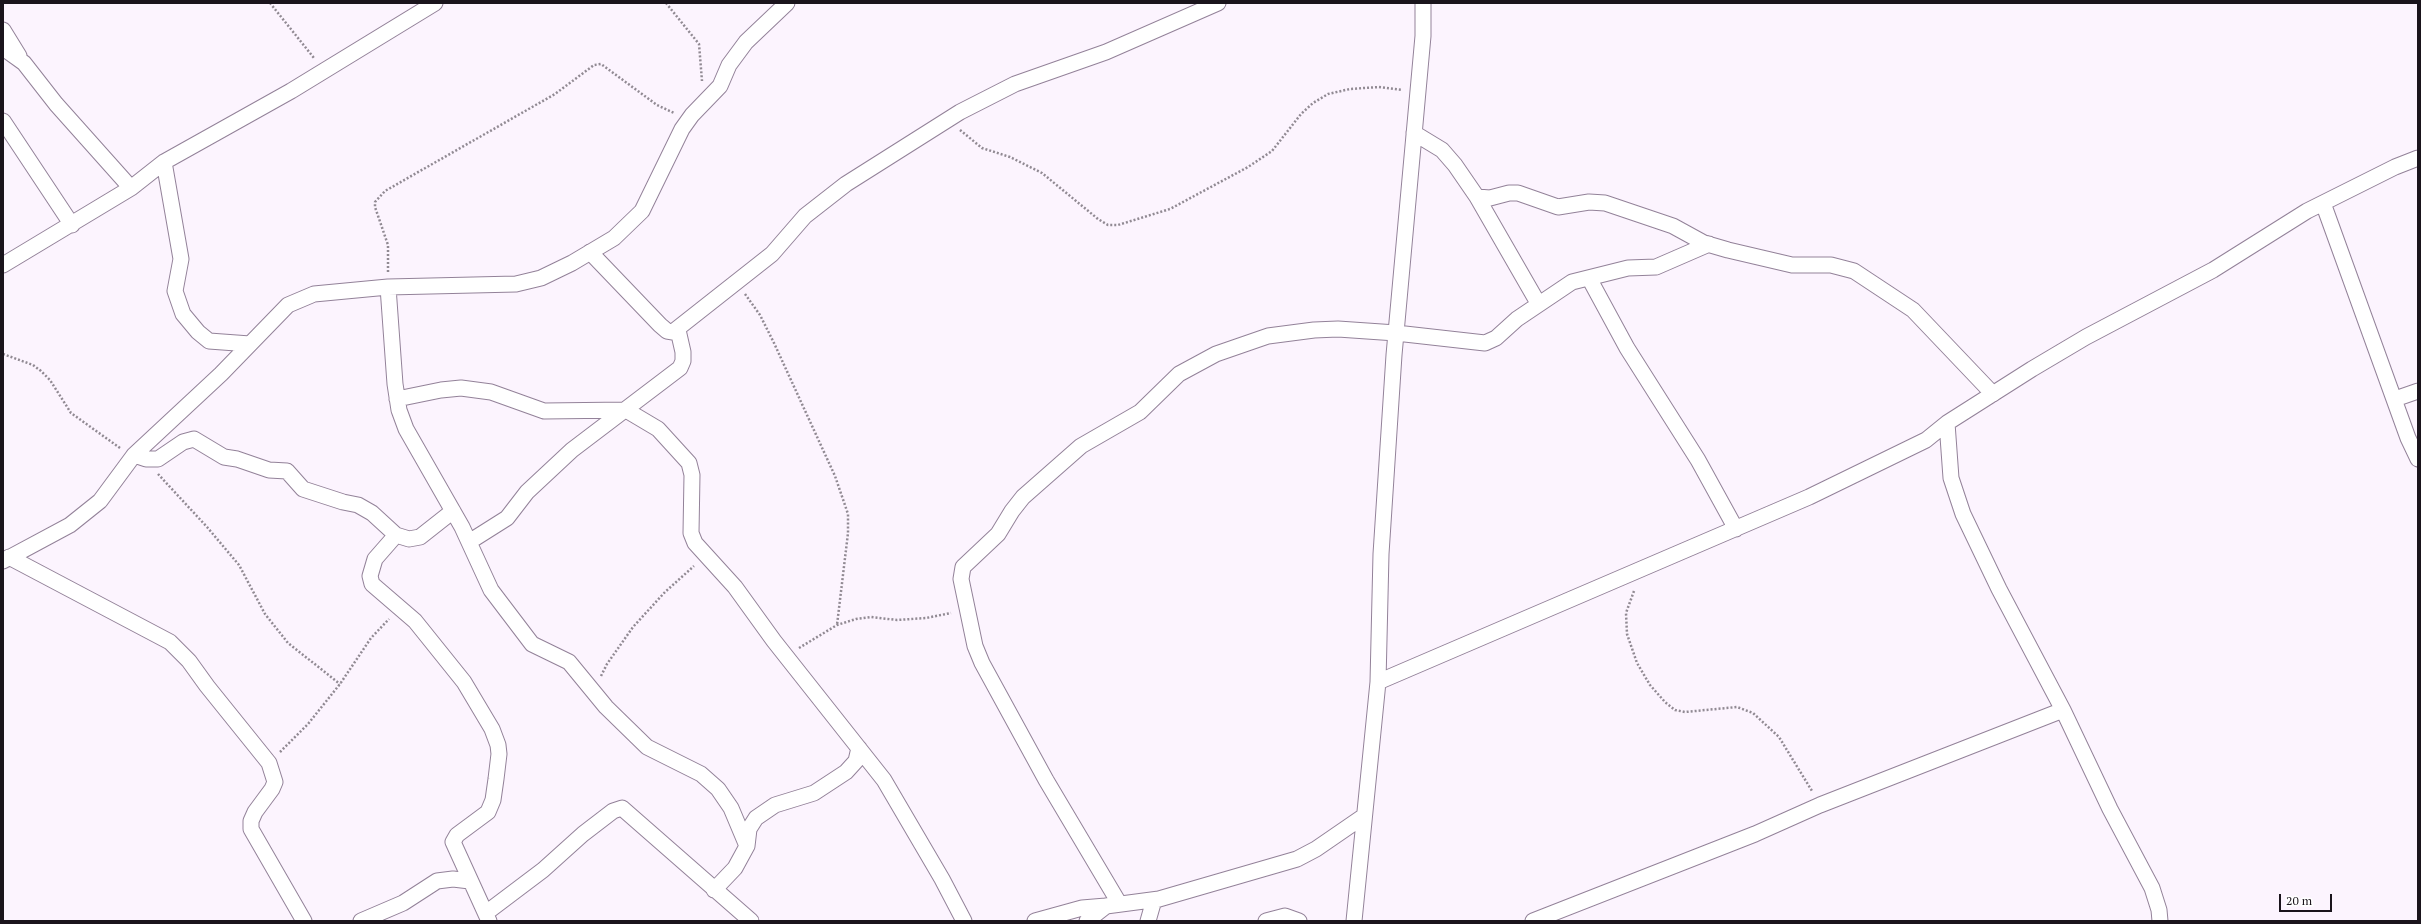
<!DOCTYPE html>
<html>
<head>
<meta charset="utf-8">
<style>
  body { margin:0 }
  #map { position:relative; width:2421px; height:924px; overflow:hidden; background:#fcf4fe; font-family:"PT Serif",serif }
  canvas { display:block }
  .frame { position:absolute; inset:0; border:4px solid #1a141c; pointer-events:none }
  .scale { position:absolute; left:2279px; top:894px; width:53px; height:18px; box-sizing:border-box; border:2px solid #1a141c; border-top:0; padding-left:5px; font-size:12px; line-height:14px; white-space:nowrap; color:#1a141c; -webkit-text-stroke:3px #fff; paint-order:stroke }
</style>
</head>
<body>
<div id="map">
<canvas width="2421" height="924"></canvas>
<div class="frame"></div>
<div class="scale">20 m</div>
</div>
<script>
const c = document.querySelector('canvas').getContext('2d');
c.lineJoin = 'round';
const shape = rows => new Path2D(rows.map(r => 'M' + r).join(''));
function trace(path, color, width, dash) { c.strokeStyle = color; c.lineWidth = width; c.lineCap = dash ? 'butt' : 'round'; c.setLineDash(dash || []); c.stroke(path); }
const path = shape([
  [270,3,314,58],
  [666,3,699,44,702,81],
  [960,130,982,148,1010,157,1042,173,1098,219,1108,225,1118,225,1170,209,1248,167,1272,151,1301,114,1313,103,1328,94,1350,89,1379,87,1402,90],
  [388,272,388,245,375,207,375,202,385,191,555,94,594,65,601,64,657,105,674,113],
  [745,294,760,315,774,343,835,476,848,514,848,533,837,625],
  [3,354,33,365,41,371,50,380,71,413,120,448],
  [158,474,207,527,239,565,265,614,288,643,340,684],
  [1634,591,1626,613,1627,634,1637,663,1650,685,1665,702,1675,710,1685,712,1737,707,1753,713,1779,737,1812,791],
  [799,648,837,625,856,619,871,617,897,620,926,618,951,613],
  [601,676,607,664,633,627,665,592,694,566],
  [280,752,308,724,340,684,371,638,389,619]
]);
const minor = shape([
  [3,30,19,56],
  [3,48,24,63,56,104,131,188],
  [3,121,72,225],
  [1414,133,1442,150,1455,165,1477,197,1538,303],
  [164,162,181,259,175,291,183,314,198,332,209,341,250,344],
  [1477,197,1490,198,1509,193,1518,193,1558,207,1589,202,1605,203,1673,226,1704,243,1728,250,1792,265,1831,265,1854,271,1913,310,1993,394],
  [2323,203,2408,438,2418,459],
  [590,252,660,325,667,331,673,332,772,254,805,216,846,184,960,112,1015,84,1106,52,1218,3],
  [3,265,131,188,164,162,291,91,435,3],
  [1589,278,1627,348,1698,460,1736,529],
  [388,287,395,384,399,410,406,429,462,527,491,590,532,644,569,662,606,707,647,747,701,774,718,789,731,808,747,846],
  [397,399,441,390,461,388,491,392,544,411,626,410,658,429,689,463,692,475,691,533,695,543,735,587,774,641,884,780,942,879,964,921],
  [2395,399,2418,391],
  [1947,423,1951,478,1963,514,1999,589,2063,710,2110,809,2152,888,2159,910,2160,921],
  [134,455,146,459,158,459,183,442,194,439,224,457,237,459,269,470,287,471,303,489,343,502,358,505,372,513,396,535,409,539,420,537,453,511],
  [396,535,375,559,370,576,372,584,415,621,464,682,492,729,498,745,499,754,496,779,493,800,488,812,457,835,453,842,489,921],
  [469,542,507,518,527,492,572,450,680,368,683,361,683,352,678,330],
  [9,557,170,642,189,661,207,686,269,763,275,782,272,789,255,812,251,821,251,829,304,921],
  [3,561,70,525,100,501,134,455,221,374,288,305,314,294,388,287,516,284,541,278,572,263,614,238,642,211,682,129,692,115,720,86,729,65,746,42,787,3],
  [1378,682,1809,497,1926,440,1947,423,2032,369,2086,337,2213,270,2307,211,2395,167,2418,158],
  [714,890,735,868,747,846,749,829,756,818,775,805,814,793,846,772,856,761,859,748],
  [1119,903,1046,780,982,663,975,646,961,579,963,567,998,534,1012,511,1023,497,1081,446,1140,412,1179,374,1216,354,1268,336,1314,330,1338,329,1396,333,1485,343,1496,338,1517,319,1572,282,1628,268,1656,267,1709,244],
  [486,913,543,870,583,834,613,811,622,808,751,921],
  [361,921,403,903,437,881,453,879,470,881],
  [1035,921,1082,908,1106,906],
  [1087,921,1106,906,1159,899,1297,859,1316,849,1364,816],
  [1148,921,1154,900],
  [1266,921,1285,916,1299,921],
  [1354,921,1378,682,1381,554,1394,355,1423,36,1423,3],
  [1533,921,1755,834,1820,805,2063,710]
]);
trace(minor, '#938299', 17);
trace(path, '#918a93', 2.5, [2, 2]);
trace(minor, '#fff', 15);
</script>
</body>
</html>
